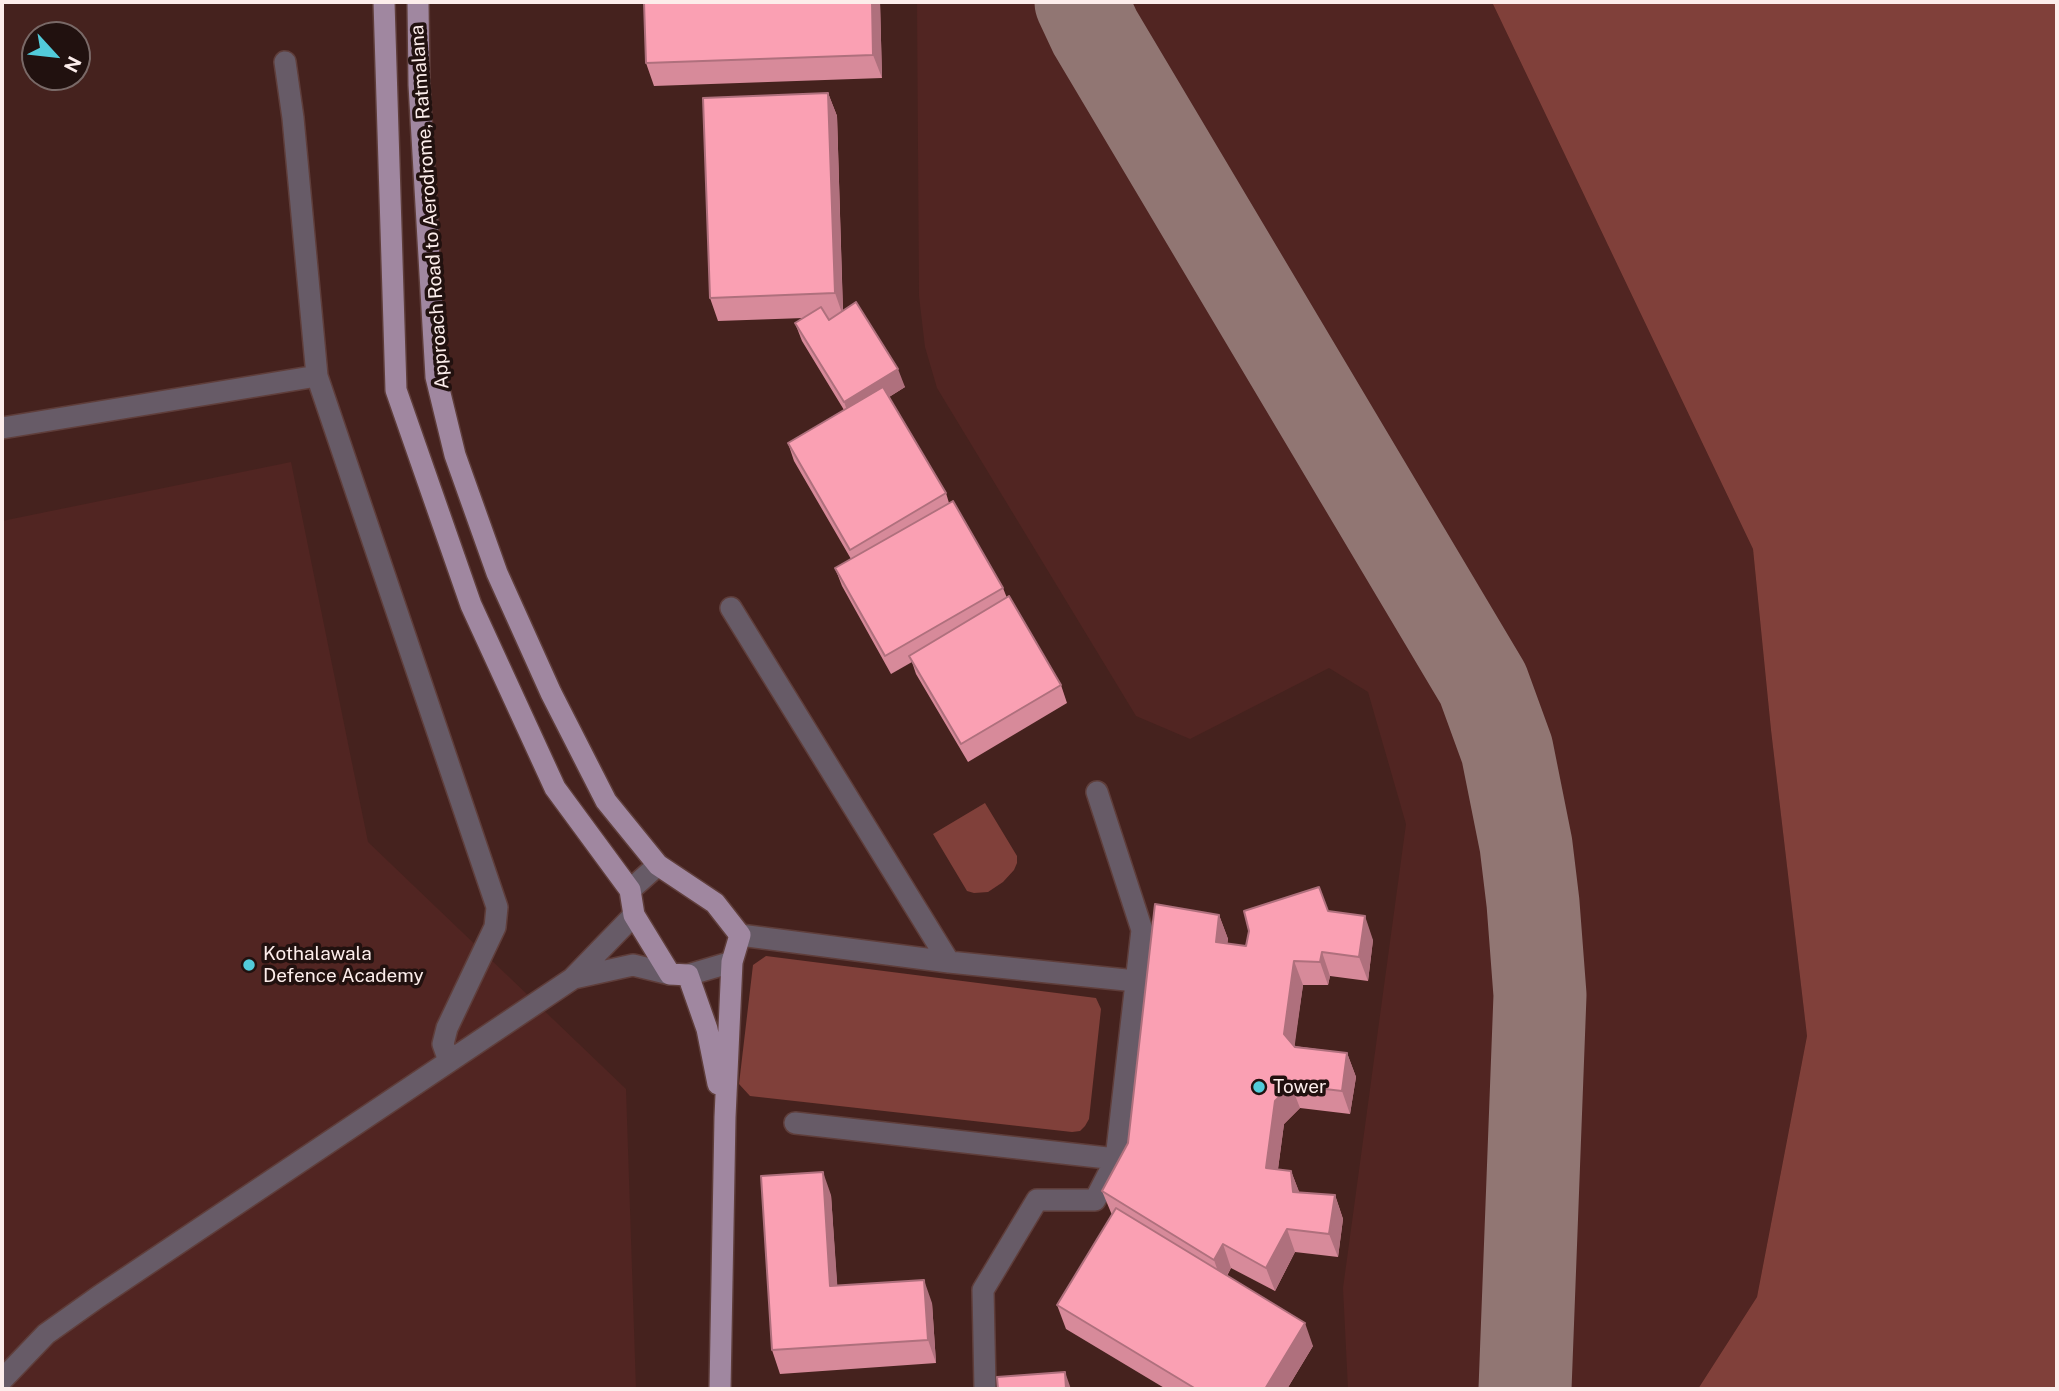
<!DOCTYPE html>
<html>
<head>
<meta charset="utf-8">
<style>
  body { margin:0 }
  #map { position:relative; width:2059px; height:1391px; overflow:hidden; background:#45221e; font-family:"Public Sans",sans-serif }
  canvas { display:block }
  .frame { position:absolute; inset:0; border:4px solid #fcedeb; pointer-events:none }
  .north { position:absolute; left:21px; top:21px; width:70px; height:70px; box-sizing:border-box; background:#21110f; border:2px solid #796967; border-radius:50%; rotate:117deg; font-size:19px; font-weight:700; line-height:28px; text-align:center; color:#fcedeb }
  .north::after { content:''; display:block; margin:auto; width:24px; height:32px; background:#52cbda; clip-path:polygon(50% 0,100% 100%,50% 72%,0 100%) }
</style>
</head>
<body>
<div id="map">
<canvas width="2059" height="1391"></canvas>
<div class="frame"></div>
<div class="north">N</div>
</div>
<script>
const c = document.querySelector('canvas').getContext('2d');
c.lineJoin = 'round';
function fillPath(path, color) { c.fillStyle = color; c.fill(path, 'evenodd'); }
const shape = rows => new Path2D(rows.map(r => 'M' + r).join(''));
function trace(path, color, width, dash) { c.strokeStyle = color; c.lineWidth = width; c.lineCap = dash ? 'butt' : 'round'; c.setLineDash(dash || []); c.stroke(path); }
function label(font, color, halo, rows, align = 'center') {
  c.font = font + ' "Public Sans",sans-serif'; c.lineWidth = 7; c.setLineDash([]); c.textBaseline = 'middle'; c.strokeStyle = halo; c.fillStyle = color; for (const [text, x, y, turn = 0] of rows) {
    c.save(); c.translate(x, y); c.rotate((+turn || 0) * Math.PI / 180); c.textAlign = isNaN(turn) ? turn : align; if (halo) c.strokeText(text, 0, 0); c.fillText(text, 0, 0); c.restore();
  }
}
const built = shape([
  [917,2,1492,2,1753,549,1771,730,1807,1036,1757,1297,1698,1389,1348,1389,1343,1288,1406,824,1368,692,1329,668,1190,739,1136,716,937,388,925,347,919,296],
  [291,462,368,842,626,1089,636,1389,2,1389,2,521]
]);
const green = shape([
  [1492,2,2057,2,2057,1389,1698,1389,1757,1297,1807,1036,1771,730,1753,549],
  [985,803,1017,856,1017,863,1014,870,1003,882,988,892,974,893,967,891,933,834],
  [766,956,1096,998,1101,1009,1089,1119,1085,1126,1080,1131,1072,1132,750,1096,739,1084,753,965]
]);
const taxiway = shape([
  [1081,2,1095,32,1483,684,1507,750,1526,845,1533,903,1540,995,1525,1389]
]);
const minor = shape([
  [285,62,293,118,317,376,497,907,495,927,447,1028,443,1044,449,1061],
  [2,428,317,376],
  [731,608,949,962],
  [630,890,658,865],
  [740,935,949,962,1136,981],
  [688,975,732,962],
  [574,978,633,965,670,974],
  [795,1123,1116,1159],
  [2,1380,46,1334,98,1297,572,979,634,915],
  [985,1389,983,1290,1037,1200,1095,1200,1116,1159,1142,930,1097,792]
]);
const major = shape([
  [384,2,396,390,471,605,555,788,630,890,634,915,670,974,688,975,707,1029,718,1084],
  [418,2,419,85,436,377,455,455,497,573,551,693,606,801,658,865,715,903,740,935,732,962,725,1117,720,1389]
]);
const wall = shape([
  [644,2,880,2,882,78,654,86,646,63],
  [828,93,837,116,843,311,905,387,889,397,946,493,949,503,1003,588,1007,598,1061,685,1067,703,968,762,916,674,912,662,891,674,842,586,835,568,851,559,794,461,788,443,844,410,802,341,795,323,804,318,718,321,710,298],
  [1328,911,1373,940,1368,981,1330,976,1328,985,1303,985,1294,1046,1347,1053,1356,1077,1350,1114,1300,1108,1284,1124,1278,1169,1291,1171,1299,1192,1335,1195,1343,1219,1338,1257,1295,1252,1275,1291,1231,1268,1227,1276,1313,1346,1287,1389,1166,1389,1066,1329,1057,1305,1112,1215,1102,1191,1128,1143,1219,915,1228,939,1227,944,1246,946],
  [831,1195,837,1286,932,1303,936,1363,780,1374,772,1350]
]);
const shadedWall = shape([
  [872,2,880,2,882,78,873,55],
  [828,93,837,116,843,316,835,293],
  [898,369,905,387,851,421,844,402],
  [1219,915,1228,939,1225,966,1216,942],
  [1365,916,1373,940,1368,981,1359,957],
  [1322,952,1330,976,1328,985,1320,962],
  [1294,961,1303,985,1293,1058,1284,1034],
  [1347,1053,1356,1077,1350,1114,1342,1091],
  [1291,1085,1300,1108,1284,1124,1275,1191,1266,1168,1275,1101],
  [1291,1171,1300,1194,1293,1192],
  [823,1172,831,1195,839,1309,830,1286],
  [1335,1195,1343,1219,1338,1257,1329,1234],
  [1287,1229,1295,1252,1275,1291,1266,1268],
  [1223,1244,1231,1268,1222,1283,1214,1260],
  [924,1280,932,1303,936,1363,928,1340],
  [1305,1323,1313,1346,1287,1389,1265,1389],
  [1065,1372,1071,1389,1066,1389]
]);
const building = shape([
  [644,2,872,2,873,55,646,63,644,2],
  [828,93,835,293,710,298,703,98,828,93],
  [856,302,898,369,844,402,795,323,821,307,829,320,856,302],
  [883,387,946,493,850,550,788,443,883,387],
  [953,501,1003,588,885,656,835,568,953,501],
  [1009,596,1061,685,961,744,909,656,1009,596],
  [1319,887,1328,911,1365,916,1359,957,1322,952,1320,962,1294,961,1284,1034,1295,1047,1347,1053,1342,1091,1291,1085,1275,1101,1266,1168,1291,1171,1293,1192,1335,1195,1329,1234,1287,1229,1266,1268,1223,1244,1214,1260,1102,1191,1128,1143,1155,904,1219,915,1216,942,1246,946,1249,931,1244,911,1319,887],
  [823,1172,830,1286,924,1280,928,1340,772,1350,761,1176,823,1172],
  [1116,1208,1305,1323,1265,1389,1196,1389,1057,1305,1116,1208],
  [1065,1372,1066,1389,998,1389,997,1377,1065,1372]
]);
const markers = [
  [249,965,7,"#52cbda"],
  [1259,1087,7,"#52cbda"]
];
const streetNames = [
  ["Approach Road to Aerodrome, Ratmalana",430,207,-94]
];
const poiNames = [
  ["Kothalawala",263,954],
  ["Defence Academy",263,976],
  ["Tower",1273,1087]
];
fillPath(built, '#512522');
fillPath(green, '#80403a');
trace(taxiway, '#917673', 93);
trace(minor, '#5f3e3b', 24);
trace(major, '#5f3e3b', 24);
trace(minor, '#675b67', 21);
trace(major, '#a087a0', 21);
fillPath(wall, '#d78a9a');
fillPath(shadedWall, '#af707d');
fillPath(building, '#faa0b3');
trace(building, '#af707d', 2);
for (const [x, y, r, color] of markers) { const dot = new Path2D(); dot.arc(x, y, r, 0, 2 * Math.PI); c.fillStyle = color; c.fill(dot); trace(dot, '#21110f', 2.5); }
label('19px', '#fcedeb', '#21110f', streetNames);
label('19px', '#fcedeb', '#21110f', poiNames, 'left');
</script>
</body>
</html>
